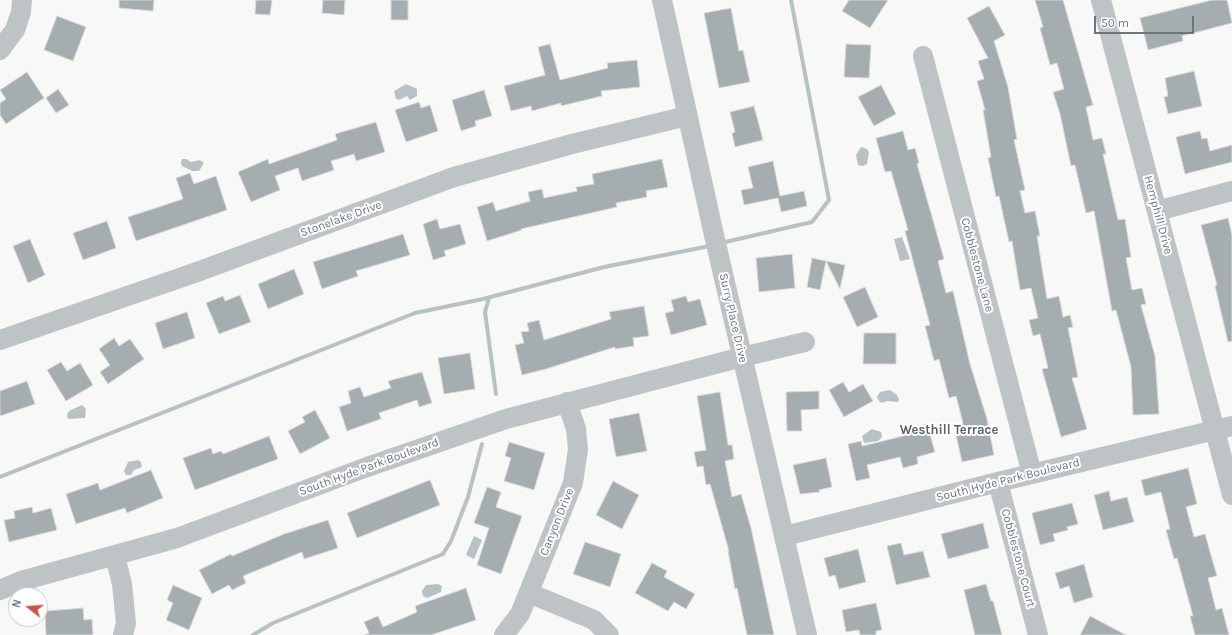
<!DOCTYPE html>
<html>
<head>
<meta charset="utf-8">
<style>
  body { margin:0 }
  #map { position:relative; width:1232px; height:635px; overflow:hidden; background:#f8f8f6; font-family:Karla,sans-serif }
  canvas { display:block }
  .north { position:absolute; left:8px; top:587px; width:40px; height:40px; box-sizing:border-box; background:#fff; border:1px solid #c2c9cb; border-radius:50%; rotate:287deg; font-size:11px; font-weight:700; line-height:16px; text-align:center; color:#67777d }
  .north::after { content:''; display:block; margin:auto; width:14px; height:18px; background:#cd5242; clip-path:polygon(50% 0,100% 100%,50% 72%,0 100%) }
  .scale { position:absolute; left:1094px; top:16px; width:100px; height:18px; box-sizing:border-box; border:2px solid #67777d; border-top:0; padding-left:5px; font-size:12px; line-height:14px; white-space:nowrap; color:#67777d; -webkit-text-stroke:3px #fff; paint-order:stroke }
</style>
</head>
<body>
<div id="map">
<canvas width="1232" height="635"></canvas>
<div class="north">N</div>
<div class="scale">50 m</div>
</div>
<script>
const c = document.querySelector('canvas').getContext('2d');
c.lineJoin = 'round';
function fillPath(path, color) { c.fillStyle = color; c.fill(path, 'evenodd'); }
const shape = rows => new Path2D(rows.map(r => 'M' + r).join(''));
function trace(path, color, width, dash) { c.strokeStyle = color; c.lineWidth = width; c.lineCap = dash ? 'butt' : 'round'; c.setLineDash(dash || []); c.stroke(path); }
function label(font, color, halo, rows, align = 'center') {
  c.font = font + ' Karla,sans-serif'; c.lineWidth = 4; c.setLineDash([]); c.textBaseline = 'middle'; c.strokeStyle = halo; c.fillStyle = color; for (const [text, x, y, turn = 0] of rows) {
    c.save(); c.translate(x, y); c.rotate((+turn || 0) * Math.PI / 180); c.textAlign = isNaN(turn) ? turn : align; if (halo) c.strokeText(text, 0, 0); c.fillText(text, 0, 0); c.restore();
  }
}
const water = shape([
  [406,84,417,89,417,96,410,100,407,96,399,100,396,99,394,91],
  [861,147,867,149,869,152,867,164,863,166,858,165,856,155],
  [182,159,186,159,191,162,200,160,204,163,199,171,192,171,182,166,181,163],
  [902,237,910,259,900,261,894,239],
  [890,390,897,395,899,400,898,402,887,401,882,403,879,401,877,397,880,392],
  [82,405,86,409,85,418,68,419,67,415,69,411],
  [872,429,881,432,882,437,878,441,864,443,862,436],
  [138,460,141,462,142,467,134,470,131,475,126,475,124,471,128,462],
  [474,536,482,540,474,559,466,555],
  [438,584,442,586,441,592,427,598,423,596,422,591,426,585]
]);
const stream = shape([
  [721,243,812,222,829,200,791,0],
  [489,298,485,312,496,394],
  [0,477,415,313,483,299,604,267,710,246],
  [253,635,273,623,443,554,451,541,468,497,482,444]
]);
const building = shape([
  [119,0,154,0,153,11,119,8,119,0],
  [256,0,272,0,270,15,255,14,256,0],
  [323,0,345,0,344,15,322,13,323,0],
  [391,0,408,0,408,20,391,20,391,0],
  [849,0,888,0,870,28,842,11,849,0],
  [1035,0,1063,0,1093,105,1086,107,1093,140,1102,138,1106,154,1103,154,1118,220,1125,219,1131,257,1126,258,1132,290,1142,288,1146,304,1141,305,1155,356,1159,414,1133,415,1131,367,1116,310,1112,311,1094,211,1086,213,1075,165,1071,166,1060,114,1053,92,1064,89,1057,63,1050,65,1040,28,1043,27,1035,0],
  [1212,0,1227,0,1232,23,1182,36,1183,41,1148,50,1140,18,1212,0],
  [989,6,1005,35,994,41,1008,87,1017,139,1014,140,1025,190,1020,191,1025,213,1035,211,1040,236,1037,236,1047,299,1059,296,1063,317,1070,315,1073,327,1068,328,1078,377,1072,378,1087,429,1061,437,1042,369,1048,368,1040,334,1033,336,1029,320,1038,318,1031,288,1020,290,1012,241,1009,242,999,196,996,197,988,158,991,157,983,110,985,110,977,81,984,79,978,61,988,58,967,18,989,6],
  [731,8,739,51,743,50,750,82,719,88,704,13,731,8],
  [57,16,86,27,73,61,44,50,57,16],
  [550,44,560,80,608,68,607,63,637,60,640,87,601,91,602,96,561,106,561,103,532,111,531,106,511,111,504,86,545,75,538,47,550,44],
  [846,44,871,45,869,78,844,77,846,44],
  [1194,71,1202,106,1168,114,1164,97,1168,96,1165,78,1194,71],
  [27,72,44,98,6,124,0,115,0,103,6,99,0,90,27,72],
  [881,85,896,114,874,126,858,97,881,85],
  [58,89,69,105,56,113,46,98,58,89],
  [484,90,492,116,475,121,476,126,461,131,452,100,484,90],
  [419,102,421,108,430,105,438,131,406,142,395,110,419,102],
  [754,106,763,140,735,147,732,133,735,132,730,112,754,106],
  [376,122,385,152,356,161,354,154,331,161,334,170,302,181,298,168,275,176,280,190,251,202,238,172,268,159,269,164,337,140,335,134,376,122],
  [903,131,908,150,915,148,919,163,917,164,944,259,938,261,946,293,953,291,970,364,987,419,994,455,962,462,956,435,963,433,961,424,963,423,956,396,949,398,939,359,934,361,925,326,930,325,905,231,908,230,891,171,885,172,876,138,903,131],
  [1200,131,1202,139,1207,138,1210,151,1232,145,1232,162,1185,174,1176,137,1200,131],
  [662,159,668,187,646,191,647,197,616,203,617,207,521,229,522,230,487,241,477,207,493,202,496,211,530,201,528,192,542,189,544,198,577,191,576,187,594,184,592,174,662,159],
  [773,161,780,196,804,191,807,206,781,212,778,198,744,205,741,190,753,188,748,167,773,161],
  [190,173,194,184,216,176,227,210,136,241,128,217,183,199,176,178,190,173],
  [1228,218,1232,235,1232,341,1228,342,1215,286,1217,285,1201,225,1228,218],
  [437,219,440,229,460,224,466,244,444,251,446,256,433,260,423,224,437,219],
  [107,221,116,248,83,260,73,233,107,221],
  [403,234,410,255,356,271,358,276,322,289,313,262,403,234],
  [30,239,45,275,28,283,13,246,30,239],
  [792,254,795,288,759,292,756,258,792,254],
  [812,258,826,261,820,290,807,287,812,258],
  [826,261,845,265,840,289,826,261],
  [294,269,304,294,268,309,258,284,294,269],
  [865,287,878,317,857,327,843,297,865,287],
  [240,295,251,322,219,334,206,303,223,296,225,301,240,295],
  [686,296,688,302,700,299,707,325,671,335,665,313,674,311,671,300,686,296],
  [644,306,649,336,633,338,634,346,615,349,615,347,546,369,522,375,515,345,524,343,521,332,529,331,527,323,539,320,544,340,611,319,609,312,644,306],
  [187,312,195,338,163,349,155,323,187,312],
  [864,333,896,333,896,364,863,364,864,333],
  [114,338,119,346,130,339,144,359,108,384,100,372,110,365,99,349,114,338],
  [470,353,475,389,444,394,438,358,470,353],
  [61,362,67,371,80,363,93,385,66,401,47,370,61,362],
  [422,372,432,403,419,407,417,400,379,413,381,419,347,431,339,407,351,403,348,391,360,387,364,397,391,388,388,381,422,372],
  [27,381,35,404,0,416,0,391,27,381],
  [843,382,849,392,863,384,873,401,844,417,829,390,843,382],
  [819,391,819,409,801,410,802,431,787,431,786,392,819,391],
  [720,392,728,445,732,445,734,459,725,461,732,497,741,494,751,528,774,635,747,635,737,588,735,589,728,551,729,551,710,484,706,485,703,466,697,467,694,452,706,450,697,396,720,392],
  [315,410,330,438,300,454,288,431,305,422,302,417,315,410],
  [639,413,647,451,616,457,609,419,639,413],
  [927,424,935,452,917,457,918,464,903,468,900,457,867,465,870,478,856,481,848,444,861,441,862,446,883,441,903,436,902,430,927,424],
  [269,436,278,459,195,490,183,458,211,448,213,454,221,451,223,454,269,436],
  [509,442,545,453,534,490,504,481,511,458,505,456,509,442],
  [826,458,832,487,819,490,820,492,800,494,793,465,826,458],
  [1188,468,1197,504,1186,507,1194,537,1205,534,1217,576,1208,578,1216,610,1222,608,1229,635,1195,635,1190,616,1193,616,1177,558,1174,559,1166,530,1170,529,1161,492,1145,496,1141,480,1188,468],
  [151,470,163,498,127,513,125,508,76,524,66,494,98,483,100,490,151,470],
  [430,480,440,505,357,538,347,513,430,480],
  [613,481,639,495,622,529,596,515,613,481],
  [487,487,501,492,496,507,522,516,501,574,477,565,489,528,474,523,487,487],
  [1109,491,1111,501,1127,497,1134,522,1103,530,1094,495,1109,491],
  [1072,503,1078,524,1067,527,1068,530,1053,534,1055,541,1040,545,1032,513,1072,503],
  [32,507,33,513,51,508,57,530,9,542,4,520,15,518,14,511,32,507],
  [328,520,338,548,304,559,302,552,243,576,246,583,232,590,229,585,212,594,199,570,231,554,232,556,284,534,328,520],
  [983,523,989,548,948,559,941,534,983,523],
  [585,542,621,554,610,587,573,574,585,542],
  [901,543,904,555,923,551,930,577,896,585,887,546,901,543],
  [858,549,866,582,839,589,835,575,829,577,824,558,858,549],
  [652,563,667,571,664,577,695,594,686,609,674,602,668,611,635,593,652,563],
  [1084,564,1093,597,1074,603,1069,586,1060,589,1055,573,1084,564],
  [986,584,991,601,993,601,1002,635,975,635,964,590,986,584],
  [173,585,202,598,189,630,166,620,173,603,167,600,173,585],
  [466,588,476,620,431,635,364,635,369,633,364,622,378,616,383,627,417,612,415,606,466,588],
  [876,603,882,630,876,631,876,635,860,635,859,630,846,632,842,610,876,603],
  [83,608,84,620,92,619,93,635,46,635,45,611,83,608],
  [1090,616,1126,635,1080,635,1090,616]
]);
const minor = shape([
  [662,0,714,235,807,635],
  [1101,0,1232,495],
  [0,50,15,30,21,12,22,0],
  [923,56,1032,474],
  [1157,211,1232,191],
  [0,340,197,272,454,177,572,144,687,116],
  [998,482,1038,635],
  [785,536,998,482,1232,426],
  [115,556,122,584,126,623,123,635],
  [0,590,21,581,177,538,367,467,506,419,742,357,805,342],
  [529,593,594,620,609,635],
  [504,635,520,614,573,483,578,449,576,429,567,402]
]);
const streetNames = [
  ["Hemphill Drive",1158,215,75],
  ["Stonelake Drive",341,219,-20],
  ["Cobblestone Lane",977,265,75],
  ["Surry Place Drive",733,318,77],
  ["South Hyde Park Boulevard",369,467,-20],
  ["South Hyde Park Boulevard",1008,480,-14],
  ["Canyon Drive",557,522,-68],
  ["Cobblestone Court",1018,558,75]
];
const neighbourhoodNames = [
  ["Westhill Terrace",949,430]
];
fillPath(water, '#b6c2c5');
trace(stream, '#b6c2c5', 4);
fillPath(building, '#a4adb0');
trace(building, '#dadad9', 1);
trace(minor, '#bec3c5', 20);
label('12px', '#67777d', '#fff', streetNames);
label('bold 13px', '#586469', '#fff', neighbourhoodNames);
</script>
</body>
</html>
